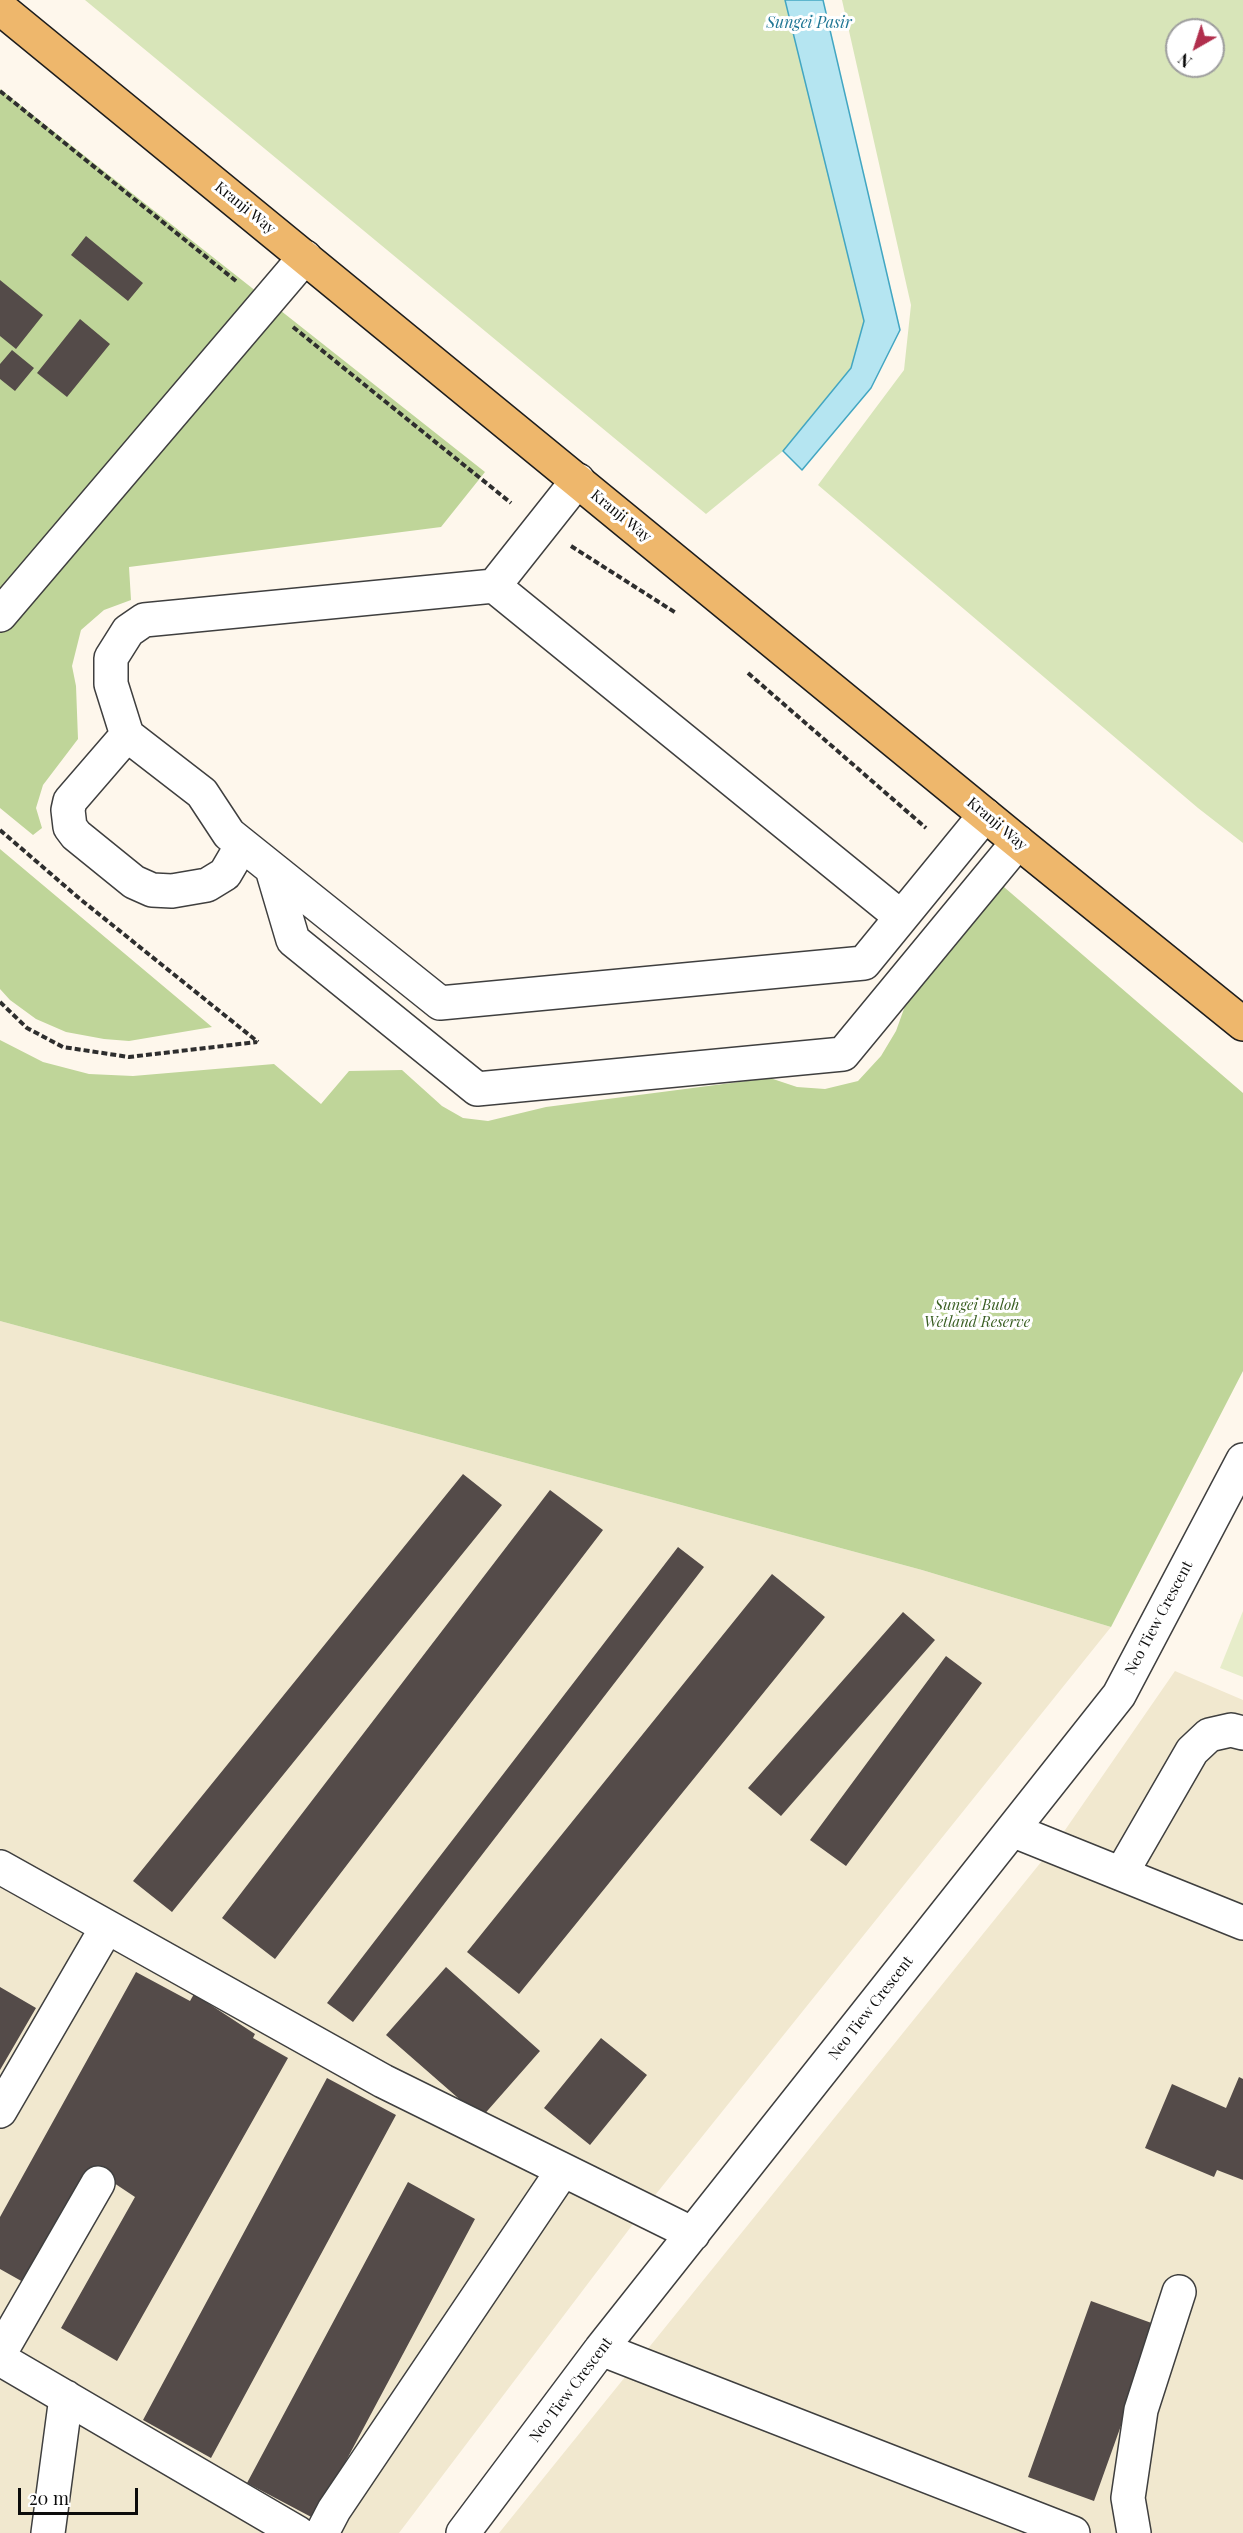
<!DOCTYPE html>
<html>
<head>
<meta charset="utf-8">
<style>
  body { margin:0 }
  #map { position:relative; width:1243px; height:2533px; overflow:hidden; background:#fef7ec; font-family:"Playfair Display",serif }
  canvas { display:block }
  .north { position:absolute; left:1165px; top:18px; width:60px; height:60px; box-sizing:border-box; background:#fff; border:2px solid #9e9e9e; border-radius:50%; rotate:219deg; font-size:16px; font-weight:700; line-height:24px; text-align:center; color:#0c0c0c }
  .north::after { content:''; display:block; margin:auto; width:21px; height:27px; background:#b12f4d; clip-path:polygon(50% 0,100% 100%,50% 72%,0 100%) }
  .scale { position:absolute; left:18px; top:2488px; width:120px; height:27px; box-sizing:border-box; border:3px solid #0c0c0c; border-top:0; padding-left:8px; font-size:18px; line-height:21px; white-space:nowrap; color:#0c0c0c; -webkit-text-stroke:4px #fff; paint-order:stroke }
</style>
</head>
<body>
<div id="map">
<canvas width="1243" height="2533"></canvas>
<div class="north">N</div>
<div class="scale">20 m</div>
</div>
<script>
const c = document.querySelector('canvas').getContext('2d');
c.lineJoin = 'round';
function fillPath(path, color) { c.fillStyle = color; c.fill(path, 'evenodd'); }
const shape = rows => new Path2D(rows.map(r => 'M' + r).join(''));
function trace(path, color, width, dash) { c.strokeStyle = color; c.lineWidth = width; c.lineCap = dash ? 'butt' : 'round'; c.setLineDash(dash || []); c.stroke(path); }
function label(font, color, halo, rows, align = 'center') {
  c.font = font + ' "Playfair Display",serif'; c.lineWidth = 6; c.setLineDash([]); c.textBaseline = 'middle'; c.strokeStyle = halo; c.fillStyle = color; for (const [text, x, y, turn = 0] of rows) {
    c.save(); c.translate(x, y); c.rotate((+turn || 0) * Math.PI / 180); c.textAlign = isNaN(turn) ? turn : align; if (halo) c.strokeText(text, 0, 0); c.fillText(text, 0, 0); c.restore();
  }
}
const farmland = shape([
  [0,1321,922,1570,1111,1627,652,2199,399,2533,0,2533],
  [1175,1671,1243,1700,1243,2533,499,2533,1054,1846]
]);
const green = shape([
  [85,0,785,0,864,321,851,368,783,451,706,514],
  [842,0,1243,0,1243,843,1198,808,818,485,904,370,911,305],
  [1177,30,1213,30,1213,66,1177,66]
]);
const forest = shape([
  [0,89,485,472,441,527,129,567,131,600,104,610,81,630,72,666,76,686,78,739,43,785,36,808,42,828,33,835,0,808],
  [0,849,212,1027,129,1041,104,1039,66,1032,36,1019,10,1000,0,989],
  [997,881,1243,1093,1243,1371,1111,1627,922,1570,0,1321,0,1040,43,1062,89,1074,133,1076,274,1064,321,1104,349,1071,402,1070,442,1106,463,1118,488,1121,546,1107,770,1078,797,1087,825,1089,858,1081,881,1056,896,1031,905,1006,961,938,967,917]
]);
const pitch = shape([
  [1243,1611,1243,1677,1220,1668]
]);
const water = shape([
  [785,0,823,0,900,330,871,388,802,470,783,451,851,368,864,321,785,0]
]);
const building = shape([
  [86,236,143,283,128,301,71,255],
  [0,280,43,315,16,349,0,336],
  [80,319,110,344,67,397,37,373],
  [12,350,34,368,15,391,0,379,0,364],
  [463,1474,502,1505,172,1912,133,1881],
  [550,1490,603,1530,275,1959,222,1918],
  [678,1547,704,1567,353,2022,327,2003],
  [772,1574,825,1617,519,1994,467,1952],
  [903,1612,935,1640,781,1816,748,1788],
  [946,1656,982,1683,846,1866,810,1840],
  [446,1967,540,2051,481,2118,386,2035],
  [136,1972,190,2001,194,1994,255,2034,253,2038,288,2058,117,2361,61,2328,135,2197,96,2171,32,2287,0,2269,0,2217],
  [0,1987,36,2008,0,2070],
  [601,2038,647,2075,590,2145,544,2108],
  [1239,2077,1243,2079,1243,2180,1217,2170,1214,2177,1145,2148,1172,2084,1226,2108],
  [327,2078,396,2115,211,2458,143,2420],
  [408,2182,475,2219,315,2519,247,2483],
  [1091,2301,1157,2325,1094,2501,1028,2477]
]);
const path = shape([
  [0,91,236,281],
  [293,327,511,503],
  [571,546,676,613],
  [748,673,926,828],
  [0,830,80,899,258,1042],
  [0,1002,27,1028,63,1047,129,1057,257,1042]
]);
const minor = shape([
  [494,586,578,480],
  [0,615,305,257],
  [127,735,70,801,68,810,70,827,76,835,134,882,152,890,172,891,207,885,225,874,242,845],
  [272,869,293,940,477,1089,843,1054,1018,842],
  [901,917,494,586,144,620,128,631,111,658,111,684,127,735,202,793,229,834,440,1003,864,963,985,815],
  [1012,1830,1243,1923],
  [0,1867,383,2081,693,2234],
  [1121,1874,1192,1751,1209,1735,1231,1730,1243,1733],
  [0,2111,107,1927],
  [601,2349,1073,2533],
  [0,2353,98,2183],
  [0,2359,298,2533],
  [48,2533,66,2397],
  [322,2533,334,2510,563,2170],
  [463,2533,601,2349,1119,1695,1243,1460],
  [1134,2533,1128,2498,1141,2410,1179,2292]
]);
const major = shape([
  [0,8,1018,842,1243,1024]
]);
const streetNames = [
  ["Kranji Way",245,208,39],
  ["Kranji Way",621,516,39],
  ["Kranji Way",997,824,40],
  ["Neo Tiew Crescent",1159,1618,-62],
  ["Neo Tiew Crescent",871,2008,-52],
  ["Neo Tiew Crescent",571,2390,-53]
];
const parkNames = [
  ["Sungei Buloh",977,1305],
  ["Wetland Reserve",977,1322]
];
const waterNames = [
  ["Sungei Pasir",809,23]
];
fillPath(farmland, '#f1e8cf');
fillPath(green, '#d8e5b9');
fillPath(forest, '#bfd599');
fillPath(pitch, '#e7edca');
fillPath(water, '#b5e5f1');
trace(water, '#42a6c2', 1.5);
fillPath(building, '#544b49');
trace(minor, '#3f3f3f', 36);
trace(major, '#1d1d1d', 36);
trace(path, '#2e2e2e', 4, [6, 3]);
trace(minor, '#fff', 33);
trace(major, '#eeb76c', 33);
label('15px', '#0c0c0c', '#fff', streetNames);
label('italic 15px', '#395e22', '#fff', parkNames);
label('italic 16px', '#1f7694', '#fff', waterNames);
</script>
</body>
</html>
